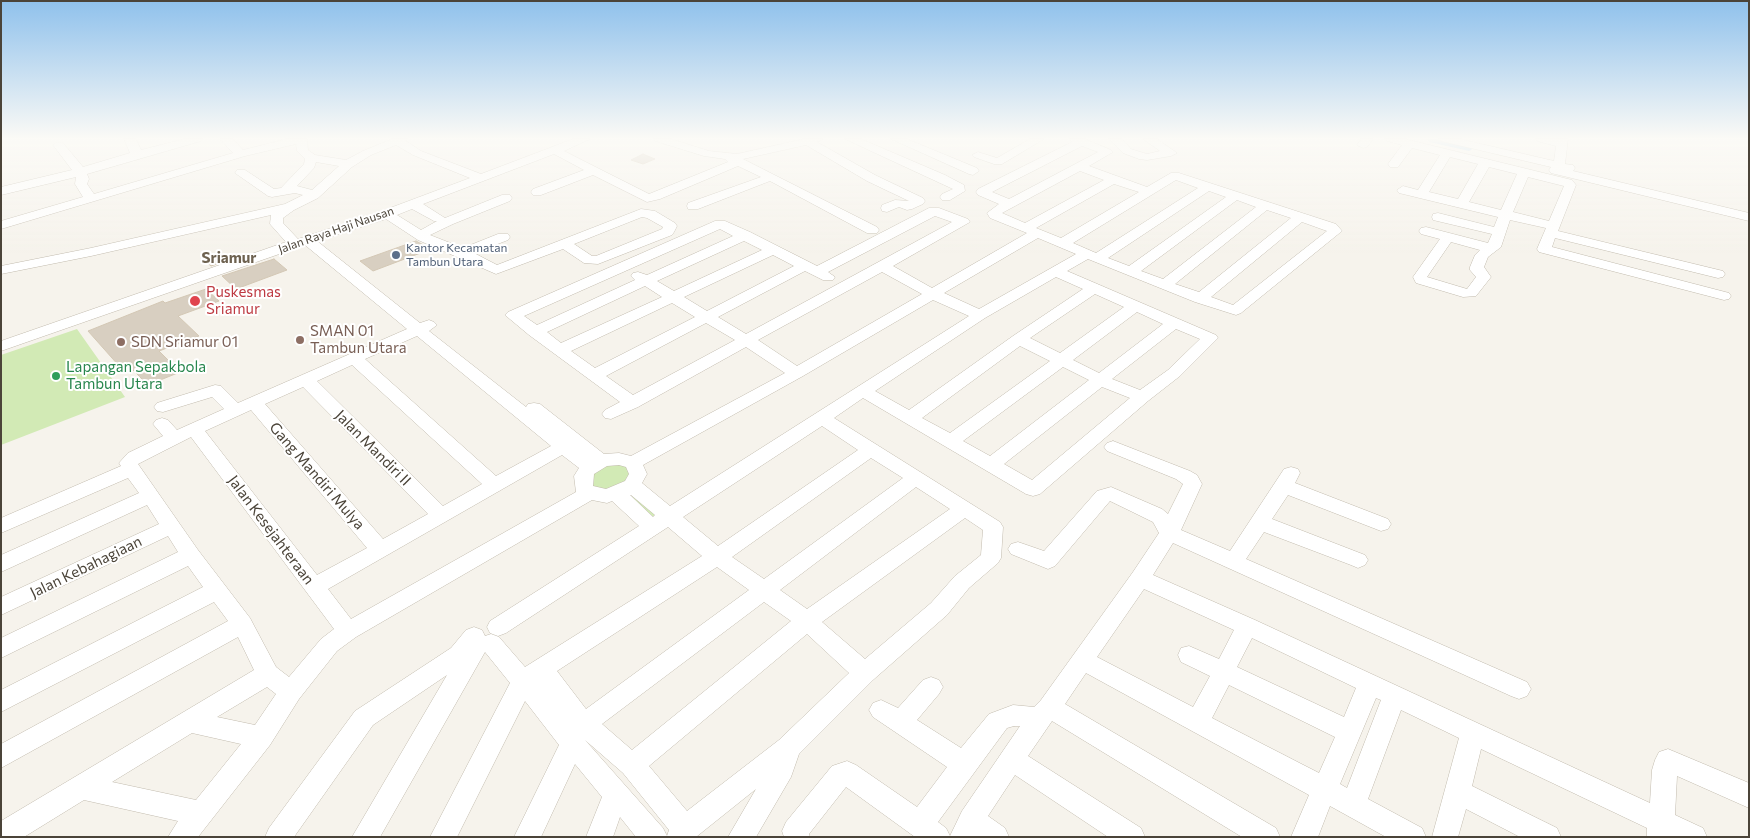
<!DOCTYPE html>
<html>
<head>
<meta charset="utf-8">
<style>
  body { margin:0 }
  #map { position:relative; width:1750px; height:838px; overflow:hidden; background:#f6f3ec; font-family:Commissioner,sans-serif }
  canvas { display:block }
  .frame { position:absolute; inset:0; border:2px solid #4b4439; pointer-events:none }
</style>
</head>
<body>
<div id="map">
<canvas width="1750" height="838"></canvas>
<div class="frame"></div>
</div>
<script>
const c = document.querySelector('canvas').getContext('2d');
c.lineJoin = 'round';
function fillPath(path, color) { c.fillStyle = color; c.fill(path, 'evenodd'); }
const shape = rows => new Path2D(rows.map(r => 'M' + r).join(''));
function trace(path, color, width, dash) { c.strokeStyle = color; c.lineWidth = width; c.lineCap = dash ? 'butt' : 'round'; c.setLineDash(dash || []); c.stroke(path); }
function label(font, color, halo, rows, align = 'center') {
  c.font = font + ' Commissioner,sans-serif'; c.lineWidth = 4; c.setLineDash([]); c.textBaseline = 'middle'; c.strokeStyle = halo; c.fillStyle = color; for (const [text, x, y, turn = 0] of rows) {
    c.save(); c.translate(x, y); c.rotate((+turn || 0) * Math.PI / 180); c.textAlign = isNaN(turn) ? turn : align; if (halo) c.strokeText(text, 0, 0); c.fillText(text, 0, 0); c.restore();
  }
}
const green = shape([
  [77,329,125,397,1,445,1,355],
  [627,460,637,480,671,516,653,528,617,494,597,495,583,476,587,470]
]);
const river = shape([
  [1427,139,1453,139,1474,144,1476,147,1469,151,1429,142,1427,139]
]);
const building = shape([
  [643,154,655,159,643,164,631,160,643,154],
  [416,241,431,249,373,271,360,261,416,241],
  [224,255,228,260,211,266,205,261,224,255],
  [274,259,287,270,236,289,222,276,274,259],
  [206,289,219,301,178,316,199,336,159,351,180,372,148,385,127,364,120,367,88,331,163,301,165,303,206,289]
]);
const minor = shape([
  [124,139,136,139,141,150,184,139,203,139,201,141,87,174,89,179,87,184,94,194,233,153,220,139,233,139,243,150,287,139,307,139,308,150,315,155,346,160,363,151,392,139,408,139,406,141,421,151,481,174,573,139,590,139,564,151,649,194,728,162,725,159,704,156,655,141,653,139,671,139,709,151,737,154,804,139,823,139,817,142,875,175,923,198,925,201,923,204,912,209,907,210,899,207,887,212,882,211,881,208,882,205,895,200,909,201,867,181,806,145,743,159,877,227,879,230,877,233,867,233,770,181,698,209,688,209,687,206,688,203,761,177,738,166,660,199,647,202,593,175,541,195,533,195,531,192,533,189,584,170,554,154,423,204,445,218,502,195,510,195,512,198,510,201,453,224,430,235,463,248,498,234,508,234,510,237,508,240,474,253,497,265,641,209,655,211,675,223,677,226,674,232,672,235,598,264,584,263,563,249,496,274,418,240,386,219,317,241,420,323,429,320,434,322,437,325,429,331,526,407,528,404,534,403,540,404,604,454,619,453,631,456,785,373,746,347,638,407,611,419,605,418,602,414,605,410,620,402,529,335,505,315,508,312,715,221,725,221,750,232,817,266,929,208,939,208,968,219,970,222,893,266,932,288,1027,233,990,218,987,213,999,204,978,195,976,192,978,189,1072,142,1069,139,1085,139,1111,150,1113,152,1089,166,1147,187,1171,173,1179,173,1336,224,1342,231,1241,313,1236,315,1195,302,1088,259,1067,271,1216,335,1218,338,1180,376,1148,401,1040,494,1033,496,1026,494,863,398,834,418,1000,522,1003,527,1001,558,998,563,969,588,947,615,873,680,799,754,791,777,756,837,728,837,756,789,696,837,636,837,620,817,613,837,586,837,602,797,575,764,541,837,514,837,559,745,525,701,457,837,430,837,510,683,485,652,380,837,352,837,447,675,373,725,294,837,265,837,269,828,355,711,451,648,466,630,474,627,482,630,485,636,491,634,499,637,525,667,702,556,668,527,506,633,498,636,490,633,487,627,490,621,639,526,612,501,607,503,592,500,356,637,337,651,299,699,270,745,198,837,168,837,178,821,84,800,24,837,1,837,1,821,254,670,238,637,1,768,1,744,228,621,214,602,1,712,1,690,203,587,188,566,1,658,1,638,178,552,168,536,1,615,1,597,159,524,147,505,1,572,1,555,139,493,128,478,1,533,1,518,121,466,119,463,128,453,163,436,153,424,156,420,162,418,168,420,177,430,224,409,212,397,163,412,157,411,154,407,157,403,215,385,221,386,238,403,407,329,305,245,1,351,1,341,286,242,270,224,271,215,91,256,1,274,1,266,91,248,285,204,303,195,295,193,272,197,268,196,235,173,237,170,245,170,274,189,281,188,304,164,305,159,297,151,296,144,245,156,1,229,1,221,83,197,75,184,76,177,1,195,1,187,72,170,53,145,55,143,63,143,83,167,130,153,124,139],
  [396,145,413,155,470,178,382,211,298,239,283,223,283,218,294,210,318,198,352,167,371,155,396,145],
  [1082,146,1098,152,1009,199,992,192,1082,146],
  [316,162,339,166,312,190,297,186,314,168,316,162],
  [1080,171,1104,180,1025,223,1002,213,1080,171],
  [1176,180,1198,188,1096,253,1073,243,1176,180],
  [1114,184,1139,192,1061,238,1036,228,1114,184],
  [1209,191,1226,197,1129,266,1108,258,1209,191],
  [1237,200,1256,207,1163,279,1141,271,1237,200],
  [412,209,434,221,437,221,421,230,397,215,412,209],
  [1267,210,1291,218,1199,292,1175,284,1267,210],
  [935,216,952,222,746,334,718,317,805,271,823,280,833,280,835,277,828,272,935,216],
  [642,217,647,218,663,227,662,229,596,256,592,256,574,244,642,217],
  [1302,222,1327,231,1233,305,1211,297,1302,222],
  [720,229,733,236,647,275,638,272,633,273,631,276,635,280,537,325,524,316,720,229],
  [1038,238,1076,254,979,309,944,293,1038,238],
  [744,241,762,250,674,291,657,281,744,241],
  [773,255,794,266,707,311,684,297,773,255],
  [882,272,922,294,797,366,758,340,882,272],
  [1056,277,1083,289,1013,336,909,410,875,391,985,318,1056,277],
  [645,286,662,297,561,343,547,332,645,286],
  [1095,294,1124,307,1060,353,1030,338,1095,294],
  [933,300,969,316,670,506,642,483,647,474,643,465,803,376,933,300],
  [672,303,695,317,595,368,571,351,672,303],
  [1137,312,1163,324,1099,373,1073,360,1137,312],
  [706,323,735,340,633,395,606,376,706,323],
  [1176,329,1200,339,1168,370,1140,390,1112,379,1176,329],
  [417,336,551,446,496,476,365,359,417,336],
  [1020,346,1050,361,950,433,922,418,1020,346],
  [352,365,482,484,443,506,317,381,352,365],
  [1063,367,1089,380,990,456,963,441,1063,367],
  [303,387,428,514,383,539,265,404,303,387],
  [1102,387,1130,398,1032,480,1004,464,1102,387],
  [251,410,367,548,317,575,205,431,251,410],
  [822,426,858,450,718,546,683,517,822,426],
  [191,437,334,629,321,639,289,677,276,667,250,618,198,550,138,464,191,437],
  [562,455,579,468,574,476,576,492,351,619,328,589,562,455],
  [871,458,903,478,764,579,732,557,871,458],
  [619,465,626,467,629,474,625,481,606,489,593,486,594,474,607,466,619,465],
  [916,487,950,509,807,609,780,590,916,487],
  [630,495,631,495,655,515,653,517,630,495],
  [965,518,983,530,981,555,955,576,931,603,865,659,822,622,965,518],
  [717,567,749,590,586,709,557,671,717,567],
  [764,602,791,621,632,750,602,724,764,602],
  [807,634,849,673,779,740,687,811,649,766,807,634],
  [267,687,276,694,255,725,217,717,267,687],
  [192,733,241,744,196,800,112,782,192,733],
  [585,740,623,773,669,830,667,836,663,828,585,740],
  [845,139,861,139,945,175,964,185,965,191,950,200,942,200,940,197,942,194,953,189,845,139],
  [891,139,907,139,977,168,979,171,973,175,969,174,891,139],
  [1030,139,1044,139,1002,164,994,164,974,157,972,155,978,152,997,158,1030,139],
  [1109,139,1122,139,1131,149,1147,154,1160,151,1143,139,1157,139,1177,153,1171,156,1147,160,1139,159,1123,153,1109,139],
  [1361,139,1373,139,1367,147,1363,148,1357,145,1361,139],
  [1385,139,1405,139,1572,180,1576,185,1558,231,1723,271,1725,274,1723,277,1718,278,1555,238,1552,247,1729,293,1731,296,1729,299,1724,300,1539,252,1537,249,1546,228,1510,220,1501,247,1488,257,1484,267,1491,277,1476,296,1463,297,1416,283,1413,277,1440,239,1421,234,1419,231,1421,228,1426,227,1488,243,1492,234,1433,220,1432,217,1433,214,1438,213,1494,227,1498,217,1399,193,1397,190,1403,186,1418,190,1440,155,1412,148,1398,167,1390,167,1388,164,1402,145,1387,141,1385,139],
  [1450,157,1478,164,1458,199,1429,192,1450,157],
  [1489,167,1517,174,1501,210,1469,202,1489,167],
  [1528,177,1564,186,1549,221,1513,212,1528,177],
  [1451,242,1480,250,1475,255,1470,267,1470,270,1476,277,1467,289,1427,277,1451,242],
  [1439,139,1460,139,1554,161,1556,146,1537,141,1535,139,1568,139,1565,164,1573,165,1575,168,1573,171,1749,213,1749,221,1551,173,1549,170,1551,167,1441,141,1439,139],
  [1113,441,1190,471,1197,475,1202,484,1181,530,1230,551,1284,469,1291,467,1298,469,1300,473,1295,483,1388,519,1391,524,1388,529,1381,531,1288,495,1272,519,1365,555,1368,560,1365,565,1358,568,1351,565,1264,532,1246,559,1527,682,1531,689,1527,696,1519,699,1511,696,1173,543,1153,575,1255,620,1650,803,1652,770,1655,760,1659,752,1668,749,1749,783,1749,808,1677,776,1675,815,1703,828,1707,837,1647,837,1647,828,1481,749,1472,786,1557,828,1561,837,1520,837,1466,809,1458,837,1432,837,1459,738,1401,710,1368,799,1422,828,1426,837,1386,837,1330,806,1318,837,1291,837,1309,795,1086,673,1065,704,1276,828,1280,837,1242,837,1052,721,1028,756,1141,828,1145,837,1108,837,1015,775,988,816,1005,828,1009,837,915,837,846,787,809,834,810,837,784,837,782,831,786,822,832,766,847,761,856,765,917,807,947,767,873,717,869,710,873,703,881,700,898,708,923,680,931,677,939,680,943,687,939,694,917,720,961,748,989,714,1013,705,1034,707,1041,700,1133,572,1159,533,1153,522,1110,501,1055,566,1048,569,1011,554,1008,549,1011,544,1018,542,1044,551,1097,491,1111,487,1162,509,1168,514,1183,484,1176,479,1107,451,1104,447,1107,443,1113,441],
  [1144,589,1234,630,1219,659,1189,646,1181,648,1178,655,1181,662,1210,676,1193,707,1097,657,1144,589],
  [1252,638,1356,688,1344,717,1237,667,1252,638],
  [1229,685,1335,737,1319,773,1212,718,1229,685],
  [1376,698,1381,700,1347,788,1340,784,1376,698],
  [1014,726,1020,726,962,811,950,836,946,828,938,822,1007,728,1014,726]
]);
const markers = [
  [396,255,5,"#5c6f8a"],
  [195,301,6,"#e0444e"],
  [300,340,5,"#8d6e63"],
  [121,342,5,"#8d6e63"],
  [56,376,5,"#2e9e5b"]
];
const farStreetnames = [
  ["Jalan Raya Haji Nausan",336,230,-19]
];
const farServicenames = [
  ["Kantor Kecamatan",406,248],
  ["Tambun Utara",406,262]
];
const farQuarternames = [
  ["Sriamur",229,258]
];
const healthNames = [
  ["Puskesmas",206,292],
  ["Sriamur",206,309]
];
const educationNames = [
  ["SMAN 01",310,331],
  ["Tambun Utara",310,348],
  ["SDN Sriamur 01",131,342]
];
const leisureNames = [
  ["Lapangan Sepakbola",66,367],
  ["Tambun Utara",66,384]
];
const streetNames = [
  ["Jalan Mandiri II",373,448,45],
  ["Gang Mandiri Mulya",317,476,49],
  ["Jalan Kesejahteraan",271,530,53],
  ["Jalan Kebahagiaan",86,567,-26]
];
fillPath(green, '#d2eab5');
fillPath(river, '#a9d4f2');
fillPath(building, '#d8cfc1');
trace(building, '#d3c7b4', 1);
trace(minor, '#c2bbae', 1);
fillPath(minor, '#fff');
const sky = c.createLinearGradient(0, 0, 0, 256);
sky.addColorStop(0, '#8fc1ec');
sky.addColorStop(0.54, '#fbfaf6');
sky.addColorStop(1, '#fbfaf600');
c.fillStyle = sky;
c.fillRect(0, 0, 1750, 256);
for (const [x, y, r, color] of markers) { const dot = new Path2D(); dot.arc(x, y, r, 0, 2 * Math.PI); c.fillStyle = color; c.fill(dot); trace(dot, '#fff', 2); }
label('12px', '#4b4439', '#fff', farStreetnames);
label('12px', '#4e5e75', '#fff', farServicenames, 'left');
label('bold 15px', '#6e6250', '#fff', farQuarternames);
label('15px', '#be3a42', '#fff', healthNames, 'left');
label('15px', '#785e54', '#fff', educationNames, 'left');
label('15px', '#27864d', '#fff', leisureNames, 'left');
label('15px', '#4b4439', '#fff', streetNames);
</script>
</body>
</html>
